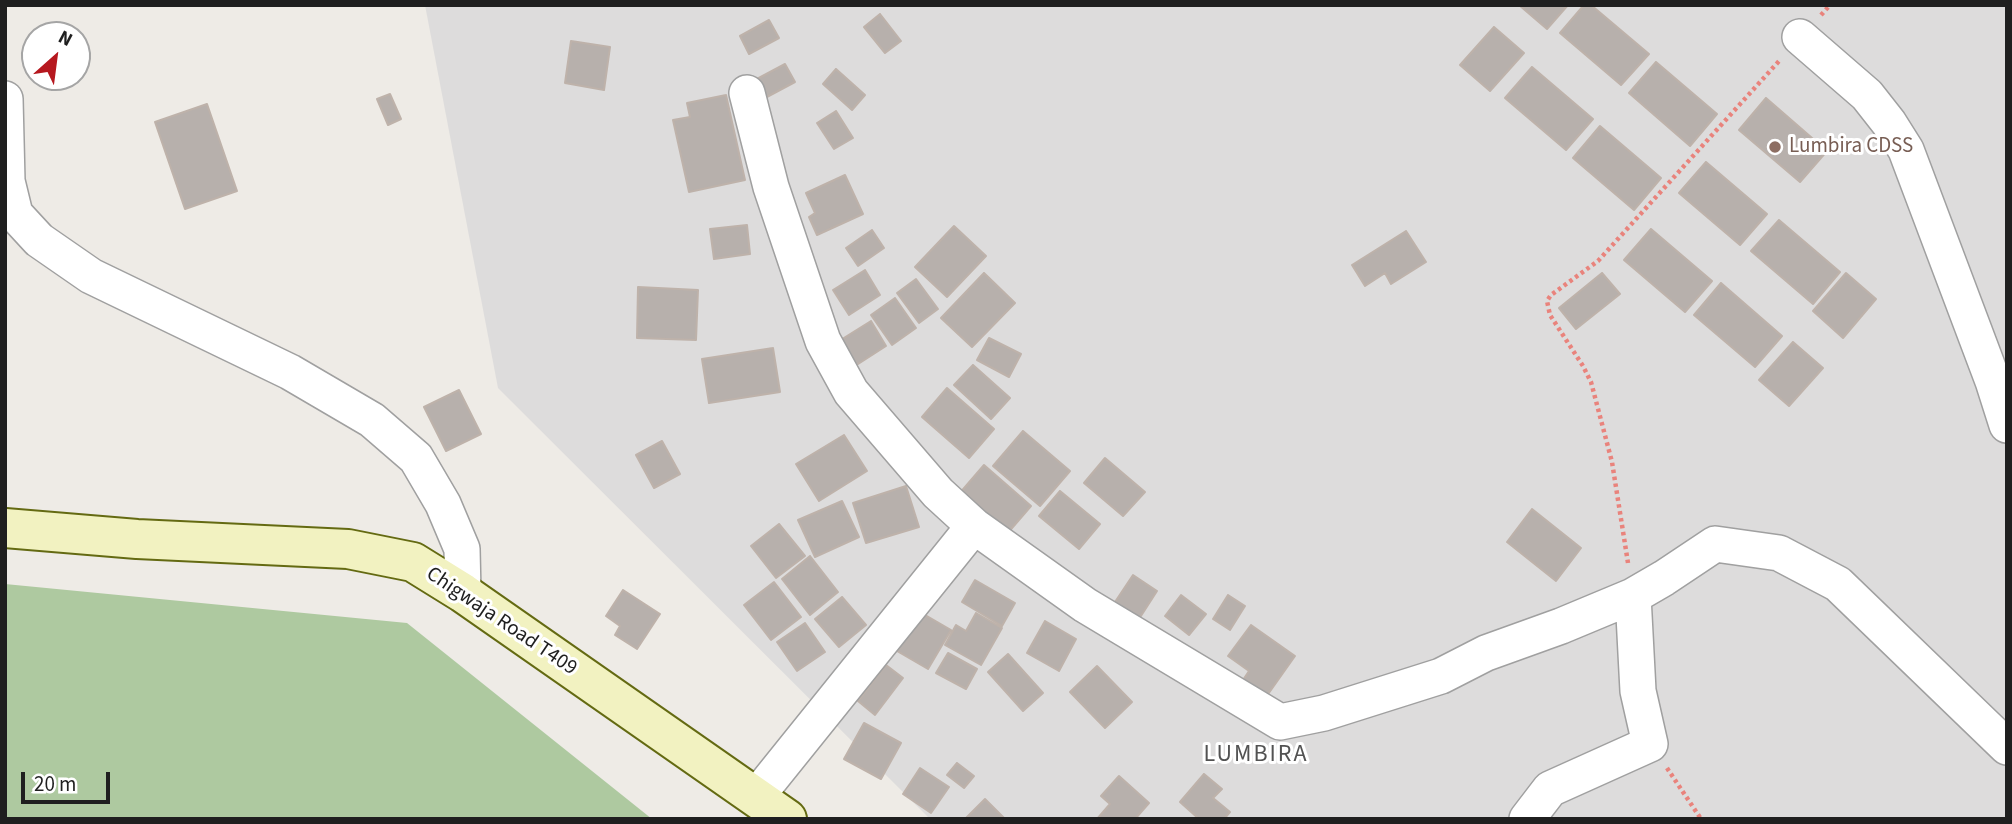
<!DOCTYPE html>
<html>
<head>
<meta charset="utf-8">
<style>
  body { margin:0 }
  #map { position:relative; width:2012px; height:824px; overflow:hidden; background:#eeebe6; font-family:"Source Sans 3",sans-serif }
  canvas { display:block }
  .frame { position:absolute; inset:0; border:7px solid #1f1f1f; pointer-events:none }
  .north { position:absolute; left:21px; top:21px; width:70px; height:70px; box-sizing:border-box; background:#fff; border:2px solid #a5a5a5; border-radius:50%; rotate:28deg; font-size:19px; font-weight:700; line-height:28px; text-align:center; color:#1f1f1f }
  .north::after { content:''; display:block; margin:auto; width:24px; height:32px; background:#b6181f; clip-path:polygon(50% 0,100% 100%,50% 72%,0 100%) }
  .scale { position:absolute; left:21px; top:772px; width:89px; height:32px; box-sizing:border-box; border:4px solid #1f1f1f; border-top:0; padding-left:9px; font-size:21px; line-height:24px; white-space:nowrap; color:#1f1f1f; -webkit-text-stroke:5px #fff; paint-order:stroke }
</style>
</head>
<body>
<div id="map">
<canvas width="2012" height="824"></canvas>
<div class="frame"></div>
<div class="north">N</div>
<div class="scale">20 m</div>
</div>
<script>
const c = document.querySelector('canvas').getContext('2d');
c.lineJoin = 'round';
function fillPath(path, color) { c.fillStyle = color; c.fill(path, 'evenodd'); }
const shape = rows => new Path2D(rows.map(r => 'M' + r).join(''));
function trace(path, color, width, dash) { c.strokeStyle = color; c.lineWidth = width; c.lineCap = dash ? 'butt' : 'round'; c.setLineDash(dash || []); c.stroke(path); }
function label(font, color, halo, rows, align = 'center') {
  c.font = font + ' "Source Sans 3",sans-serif'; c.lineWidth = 6; c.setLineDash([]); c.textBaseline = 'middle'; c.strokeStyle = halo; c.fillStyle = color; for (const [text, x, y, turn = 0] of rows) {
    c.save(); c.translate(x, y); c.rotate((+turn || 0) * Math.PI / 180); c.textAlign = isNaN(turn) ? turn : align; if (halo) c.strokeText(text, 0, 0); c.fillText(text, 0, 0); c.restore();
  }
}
const residential = shape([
  [425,5,2007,5,2007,819,930,819,498,388]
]);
const forest = shape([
  [5,584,407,623,652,819,5,819]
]);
const building = shape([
  [1519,5,1568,5,1547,29,1519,5],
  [1584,5,1591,5,1649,54,1621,85,1560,33,1584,5],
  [880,14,901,41,885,53,864,27,880,14],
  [769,20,779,38,749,54,740,36,769,20],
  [1494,27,1524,53,1490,91,1460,65,1494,27],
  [571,41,610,47,604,90,565,83,571,41],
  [1656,62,1717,114,1690,146,1629,93,1656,62],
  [785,64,795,82,765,98,755,80,785,64],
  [1532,67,1593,119,1566,150,1505,98,1532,67],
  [836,69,865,95,852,110,823,84,836,69],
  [390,94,401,119,388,125,377,99,390,94],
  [726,95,745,180,689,192,673,120,690,117,687,103,726,95],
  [1766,98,1827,151,1800,182,1739,130,1766,98],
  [207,104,237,191,185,209,155,122,207,104],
  [836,111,853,138,834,149,817,123,836,111],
  [1600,126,1661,178,1634,210,1573,158,1600,126],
  [1706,162,1767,214,1740,245,1679,193,1706,162],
  [845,175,863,214,817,235,809,217,815,213,806,193,845,175],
  [1779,220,1840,272,1813,304,1751,251,1779,220],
  [747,225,750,254,714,259,710,229,747,225],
  [954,226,986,256,947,297,915,267,954,226],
  [1651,229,1712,281,1685,312,1624,260,1651,229],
  [872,230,884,248,858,266,846,248,872,230],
  [1406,231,1426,262,1391,284,1385,273,1365,286,1352,265,1406,231],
  [865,270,880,295,849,315,833,290,865,270],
  [984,273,1015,303,972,347,941,318,984,273],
  [1602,273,1620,294,1576,329,1559,308,1602,273],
  [1846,273,1876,299,1843,338,1813,311,1846,273],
  [916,279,938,309,919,323,897,293,916,279],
  [1721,283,1782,336,1755,367,1694,315,1721,283],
  [638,287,698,290,696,340,637,338,638,287],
  [895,298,916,328,892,345,871,315,895,298],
  [871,321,886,346,855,366,839,341,871,321],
  [989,338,1021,354,1009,377,977,360,989,338],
  [1793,342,1823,368,1789,406,1759,380,1793,342],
  [773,348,780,392,709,403,702,359,773,348],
  [973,365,1010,398,991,419,954,385,973,365],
  [947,388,994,429,969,458,922,417,947,388],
  [459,390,481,434,446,451,424,407,459,390],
  [1023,431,1070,471,1040,506,993,466,1023,431],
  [844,435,867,471,819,501,796,464,844,435],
  [662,441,680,474,654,488,636,455,662,441],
  [1105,458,1145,492,1123,516,1084,483,1105,458],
  [984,465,1031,506,1006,535,959,494,984,465],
  [906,486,919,527,866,543,853,503,906,486],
  [1060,491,1100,524,1079,549,1039,516,1060,491],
  [842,501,859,537,815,557,798,520,842,501],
  [1532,509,1581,548,1556,581,1507,542,1532,509],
  [779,524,805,556,776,578,751,546,779,524],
  [810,556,838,592,810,615,782,579,810,556],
  [1133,575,1157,591,1139,619,1115,602,1133,575],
  [975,580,1015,603,1002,626,962,602,975,580],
  [774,582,801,617,771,640,744,605,774,582],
  [623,590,660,614,637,649,615,635,620,626,606,616,623,590],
  [1181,595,1206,614,1189,635,1165,616,1181,595],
  [1228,595,1245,606,1230,630,1213,619,1228,595],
  [842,597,866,625,839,647,815,619,842,597],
  [920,612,951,630,928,669,897,651,920,612],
  [976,613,1002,628,981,665,945,645,956,625,966,631,976,613],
  [1045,621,1076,639,1059,671,1027,653,1045,621],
  [805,623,825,652,797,671,777,642,805,623],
  [1251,625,1295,656,1266,697,1243,680,1249,671,1228,656,1251,625],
  [948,653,977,669,966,689,936,673,948,653],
  [1008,654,1043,693,1023,711,988,672,1008,654],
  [886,665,903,678,875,715,858,701,886,665],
  [1097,666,1132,702,1105,728,1070,692,1097,666],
  [864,723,901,743,881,779,844,759,864,723],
  [957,763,974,776,964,788,947,775,957,763],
  [920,768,949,787,931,813,903,794,920,768],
  [1204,774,1222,789,1213,798,1230,812,1224,819,1199,819,1180,802,1204,774],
  [1119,776,1149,803,1135,819,1097,819,1110,804,1101,796,1119,776],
  [985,799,1005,819,965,819,985,799]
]);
const path = shape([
  [1821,15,1830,5],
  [1628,563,1612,462,1591,382,1583,366,1550,315,1547,301,1551,295,1598,261,1780,60],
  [1667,768,1701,819]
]);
const street = shape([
  [1800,37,1867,95,1889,123,1906,150,1993,381,2007,425],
  [747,93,771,187,823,341,851,392,938,493,974,526,1085,605,1280,722,1324,713,1441,676,1486,653,1561,626,1633,596,1664,578,1715,544,1779,553,1838,584,2007,747],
  [5,99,7,181,15,214,39,240,91,276,290,372,372,420,416,458,443,504,462,549,463,593],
  [756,797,974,526],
  [1527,819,1550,789,1650,744,1638,691,1633,596]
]);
const secondary = shape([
  [5,528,137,539,348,549,413,562,463,593,787,819]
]);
const markers = [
  [1775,147,7,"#8d6e63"]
];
const educationNames = [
  ["Lumbira CDSS",1789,147]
];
const streetNames = [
  ["Chigwaja Road T409",501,622,34]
];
const quarterNames = [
  ["LUMBIRA",1256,756]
];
fillPath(residential, '#dddcdc');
fillPath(forest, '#aec9a0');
fillPath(building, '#b7b0ac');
trace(building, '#beb2aa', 2);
trace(street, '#a0a0a0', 38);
trace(secondary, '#646a12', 42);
trace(path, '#e9837c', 4.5, [3.5, 3.5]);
trace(street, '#fff', 35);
trace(secondary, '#f2f2c1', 38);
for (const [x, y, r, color] of markers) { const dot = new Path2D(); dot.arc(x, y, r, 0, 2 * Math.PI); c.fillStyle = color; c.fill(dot); trace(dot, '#fff', 2.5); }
label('21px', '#785e54', '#fff', educationNames, 'left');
label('21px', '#1f1f1f', '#fff', streetNames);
c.letterSpacing = '2px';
label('24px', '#525252', '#fff', quarterNames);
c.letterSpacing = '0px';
</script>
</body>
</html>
